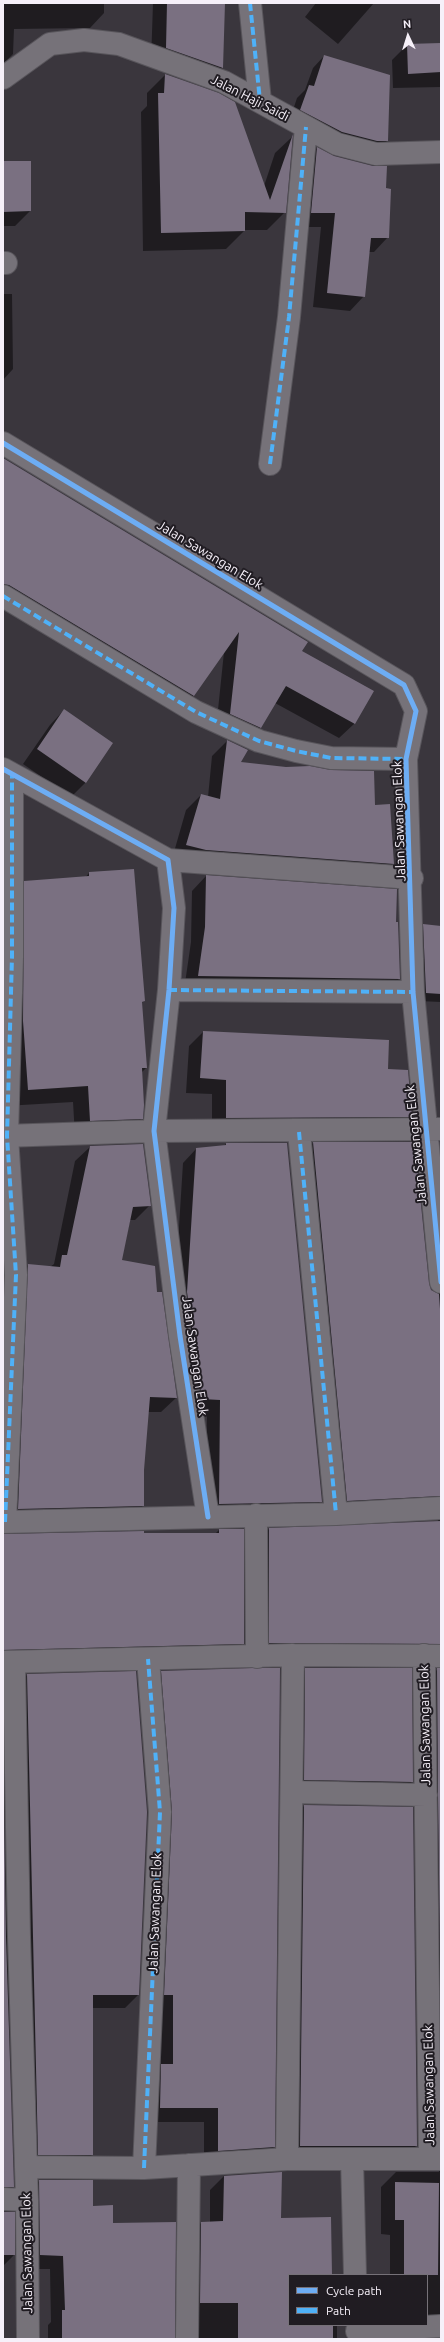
<!DOCTYPE html>
<html>
<head>
<meta charset="utf-8">
<style>
  body { margin:0 }
  #map { position:relative; width:444px; height:2342px; overflow:hidden; background:#3a363d; font-family:Ubuntu,sans-serif }
  canvas { display:block }
  .frame { position:absolute; inset:0; border:4px solid #f6f0f9; pointer-events:none }
  .legend { position:absolute; left:288px; top:2274px; width:140px; height:52px; box-sizing:border-box; background:#201c22; border:1px solid #767178; margin:0; padding:5px 7px; list-style:none; font-size:12px; color:#f6f0f9 }
  .legend li { display:flex; align-items:center; gap:8px; height:20px }
  .legend b { width:20px; border:1px solid #767178 }
  .north { position:absolute; left:388px; top:16px; width:40px; height:40px; -webkit-text-stroke:3px #201c22; paint-order:stroke; rotate:356deg; font-size:11px; font-weight:700; line-height:16px; text-align:center; color:#f6f0f9 }
  .north::after { content:''; display:block; margin:auto; width:14px; height:18px; background:#f6f0f9; clip-path:polygon(50% 0,100% 100%,50% 72%,0 100%) }
</style>
</head>
<body>
<div id="map">
<canvas width="444" height="2342"></canvas>
<div class="frame"></div>
<ul class="legend">
<li><b style="height:5px;background:#6dadf4"></b>Cycle path</li>
<li><b style="height:5px;background:#4fb1f8"></b>Path</li>
</ul>
<div class="north">N</div>
</div>
<script>
const c = document.querySelector('canvas').getContext('2d');
c.lineJoin = 'round';
function fillPath(path, color) { c.fillStyle = color; c.fill(path, 'evenodd'); }
const shape = rows => new Path2D(rows.map(r => 'M' + r).join(''));
function trace(path, color, width, dash) { c.strokeStyle = color; c.lineWidth = width; c.lineCap = dash ? 'butt' : 'round'; c.setLineDash(dash || []); c.stroke(path); }
function label(font, color, halo, rows, align = 'center') {
  c.font = font + ' Ubuntu,sans-serif'; c.lineWidth = 4; c.setLineDash([]); c.textBaseline = 'middle'; c.strokeStyle = halo; c.fillStyle = color; for (const [text, x, y, turn = 0] of rows) {
    c.save(); c.translate(x, y); c.rotate((+turn || 0) * Math.PI / 180); c.textAlign = isNaN(turn) ? turn : align; if (halo) c.strokeText(text, 0, 0); c.fillText(text, 0, 0); c.restore();
  }
}
const shadow = shape([
  [3,3,104,3,104,13,90,28,14,29,13,54,3,64],
  [153,3,224,3,222,68,207,82,151,62],
  [316,3,374,3,338,44,305,17],
  [441,44,441,87,393,88,392,60,407,45],
  [324,56,387,141,375,153,289,122,297,98,305,90,313,68],
  [165,75,218,94,264,186,275,153,292,137,285,212,267,230,245,230,226,249,143,251,141,112,147,106,147,93],
  [317,148,385,189,388,237,374,252,369,252,364,296,350,311,313,307,321,227,297,227,302,163],
  [3,162,30,211,15,226,3,226],
  [3,294,12,294,13,369,3,380],
  [3,459,300,652,372,691,354,724,339,738,275,703,260,728,246,742,216,729,224,652,193,696,179,710,3,605],
  [64,710,86,782,71,797,23,764,50,725],
  [227,741,240,763,374,806,393,864,378,878,172,859,186,810,201,795,208,797,212,756],
  [89,873,144,1001,141,1003,146,1068,141,1073,142,1118,126,1134,75,1136,73,1102,5,1106,9,898,25,882,85,878],
  [206,876,396,890,395,923,397,923,399,979,385,993,184,990,191,942,192,891],
  [424,925,441,927,441,1002,418,1001,416,934],
  [203,1032,386,1070,411,1116,397,1131,212,1132,212,1094,186,1093,189,1046],
  [313,1143,414,1143,413,1168,428,1283,430,1290,439,1294,428,1180,441,1167,441,2322,427,2322,427,2275,390,2275,390,2235,381,2234,381,2187,396,2172,439,2172,422,1684,438,1669,433,1660,255,1657,254,1544,269,1529,439,1522,432,1511,333,1515,298,1158],
  [226,1144,321,1501,308,1515,206,1518,207,1413,189,1412,174,1306,183,1163,196,1149,224,1146],
  [90,1147,150,1205,135,1220,130,1220,121,1261,156,1293,176,1398,161,1412,148,1412,143,1470,143,1506,128,1520,4,1523,13,1279,28,1265,50,1267,54,1264,75,1161],
  [219,1530,243,1643,229,1657,3,1663,3,1535,215,1534],
  [306,1669,412,1782,393,1800,286,1798,287,1687],
  [162,1672,274,2147,259,2161,204,2165,204,2122,145,2122,158,1826,147,1686],
  [27,1675,138,1995,125,2008,92,2008,92,2155,79,2168,25,2167,14,1688],
  [3,1769,13,2187,3,2197],
  [304,1806,412,1808,416,2146,402,2161,285,2161,289,1821],
  [224,2176,280,2219,331,2275,289,2275,289,2325,337,2325,337,2339,186,2339,187,2237,201,2223,210,2223,210,2190],
  [39,2181,92,2207,112,2224,174,2339,48,2339,48,2325,51,2322,50,2269,26,2269,25,2195],
  [3,2212,14,2213,14,2255,3,2266]
]);
const building = shape([
  [167,3,225,3,223,68,166,48],
  [441,43,441,72,408,74,407,44],
  [324,55,390,75,388,141,377,141,342,132,300,110,309,85,314,86],
  [165,74,219,93,235,102,270,200,293,134,286,213,245,212,245,231,161,233,158,93,164,93],
  [317,147,334,156,373,166,387,166,386,188,391,189,389,238,371,238,365,297,327,293,335,213,311,213],
  [3,161,31,161,31,211,3,212],
  [3,458,308,642,302,651,374,691,355,724,286,686,261,728,230,714,239,632,194,696,9,585,3,584],
  [64,709,113,743,86,783,37,749],
  [227,740,248,750,241,762,286,767,310,766,331,770,374,771,375,805,390,804,394,864,206,850,186,845,201,794,220,799],
  [134,869,145,1001,142,1002,147,1068,142,1068,144,1105,143,1119,90,1121,88,1086,28,1090,23,1021,24,881,89,876,89,872],
  [206,875,397,889,396,922,398,922,400,979,198,976,205,927],
  [423,924,441,926,441,994,426,993],
  [203,1031,389,1040,388,1069,408,1070,412,1117,226,1118,226,1080,200,1078],
  [313,1142,415,1142,414,1167,417,1166,429,1283,431,1290,439,1294,441,1324,441,1496,347,1501],
  [226,1143,287,1143,322,1502,219,1504,220,1400,202,1399,187,1292,196,1148,226,1145],
  [143,1144,151,1206,133,1207,122,1260,155,1266,157,1292,162,1292,177,1398,150,1397,144,1470,144,1506,18,1509,28,1264,60,1267,62,1255,67,1255,90,1146],
  [441,1521,441,1644,269,1643,269,1528],
  [219,1529,244,1529,244,1644,3,1650,3,1534,144,1531,144,1533,219,1533],
  [253,1668,280,1668,275,2147,218,2151,218,2108,160,2108,161,2064,173,2064,173,1995,164,1995,172,1812,161,1671],
  [305,1668,412,1668,413,1782,304,1780],
  [437,1668,441,1668,441,2033,438,1795],
  [136,1671,147,1812,139,1995,93,1995,93,2155,38,2155,27,1674],
  [3,1745,6,1937,14,2187,3,2187],
  [304,1805,413,1807,417,2146,300,2146],
  [282,2172,281,2218,331,2217,332,2275,289,2275,289,2325,333,2325,333,2339,238,2339,238,2303,200,2303,201,2222,223,2221,224,2176],
  [39,2180,93,2180,93,2206,113,2205,113,2223,176,2222,175,2339,62,2339,62,2310,65,2310,63,2256,40,2255],
  [395,2182,439,2183,438,2275,404,2275,404,2220,395,2220],
  [3,2212,15,2212,15,2255,3,2255]
]);
const street = shape([
  [250,3,260,101],
  [3,78,50,44,84,40,119,44,224,82,337,144,376,154,441,152],
  [3,263,6,263],
  [3,443,404,685,416,711,406,759,413,992,441,1282],
  [270,464,289,317,306,127],
  [3,596,196,712,259,741,296,751,331,758,406,759],
  [3,769,168,860,174,908,169,990,154,1131,180,1336,208,1517],
  [168,860,412,878],
  [169,990,413,992],
  [299,1132,336,1514],
  [3,1136,154,1131,441,1129],
  [256,1515,257,1657],
  [3,1522,336,1514,441,1508],
  [5,1522,16,1275,7,1136,12,957,12,775],
  [424,1655,430,2159],
  [3,1662,293,1655,441,1656],
  [14,1663,19,1937,27,2200,28,2339],
  [292,1792,426,1795],
  [287,2159,293,1655],
  [352,2159,355,2275],
  [26,2167,144,2168,287,2159,441,2159],
  [144,2168,160,1812,148,1659],
  [3,2199,27,2200],
  [357,2331,441,2326],
  [187,2339,189,2165]
]);
const quiet = shape([
  [250,3,260,101],
  [270,464,289,317,306,127],
  [3,596,196,712,259,741,296,751,331,758,406,759],
  [169,990,413,992],
  [299,1132,336,1514],
  [5,1522,16,1275,7,1136,12,957,12,775],
  [144,2168,160,1812,148,1659]
]);
const cycleway = shape([
  [3,443,404,685,416,711,406,759,413,992,441,1282],
  [3,769,168,860,174,908,169,990,154,1131,180,1336,208,1517]
]);
const streetNames = [
  ["Jalan Haji Saidi",250,98,27],
  ["Jalan Sawangan Elok",210,555,31],
  ["Jalan Sawangan Elok",399,821,-92],
  ["Jalan Sawangan Elok",416,1145,-96],
  ["Jalan Sawangan Elok",195,1356,82],
  ["Jalan Sawangan Elok",425,1725,-91],
  ["Jalan Sawangan Elok",155,1913,-88],
  ["Jalan Sawangan Elok",429,2085,-91],
  ["Jalan Sawangan Elok",27,2253,-91]
];
fillPath(shadow, '#0007');
fillPath(building, '#7a7081');
trace(street, '#58555b', 24);
trace(street, '#767279', 22);
trace(quiet, '#4fb1f8', 4, [8, 4]);
trace(cycleway, '#6dadf4', 5);
label('13px', '#f6f0f9', '#201c22', streetNames);
</script>
</body>
</html>
